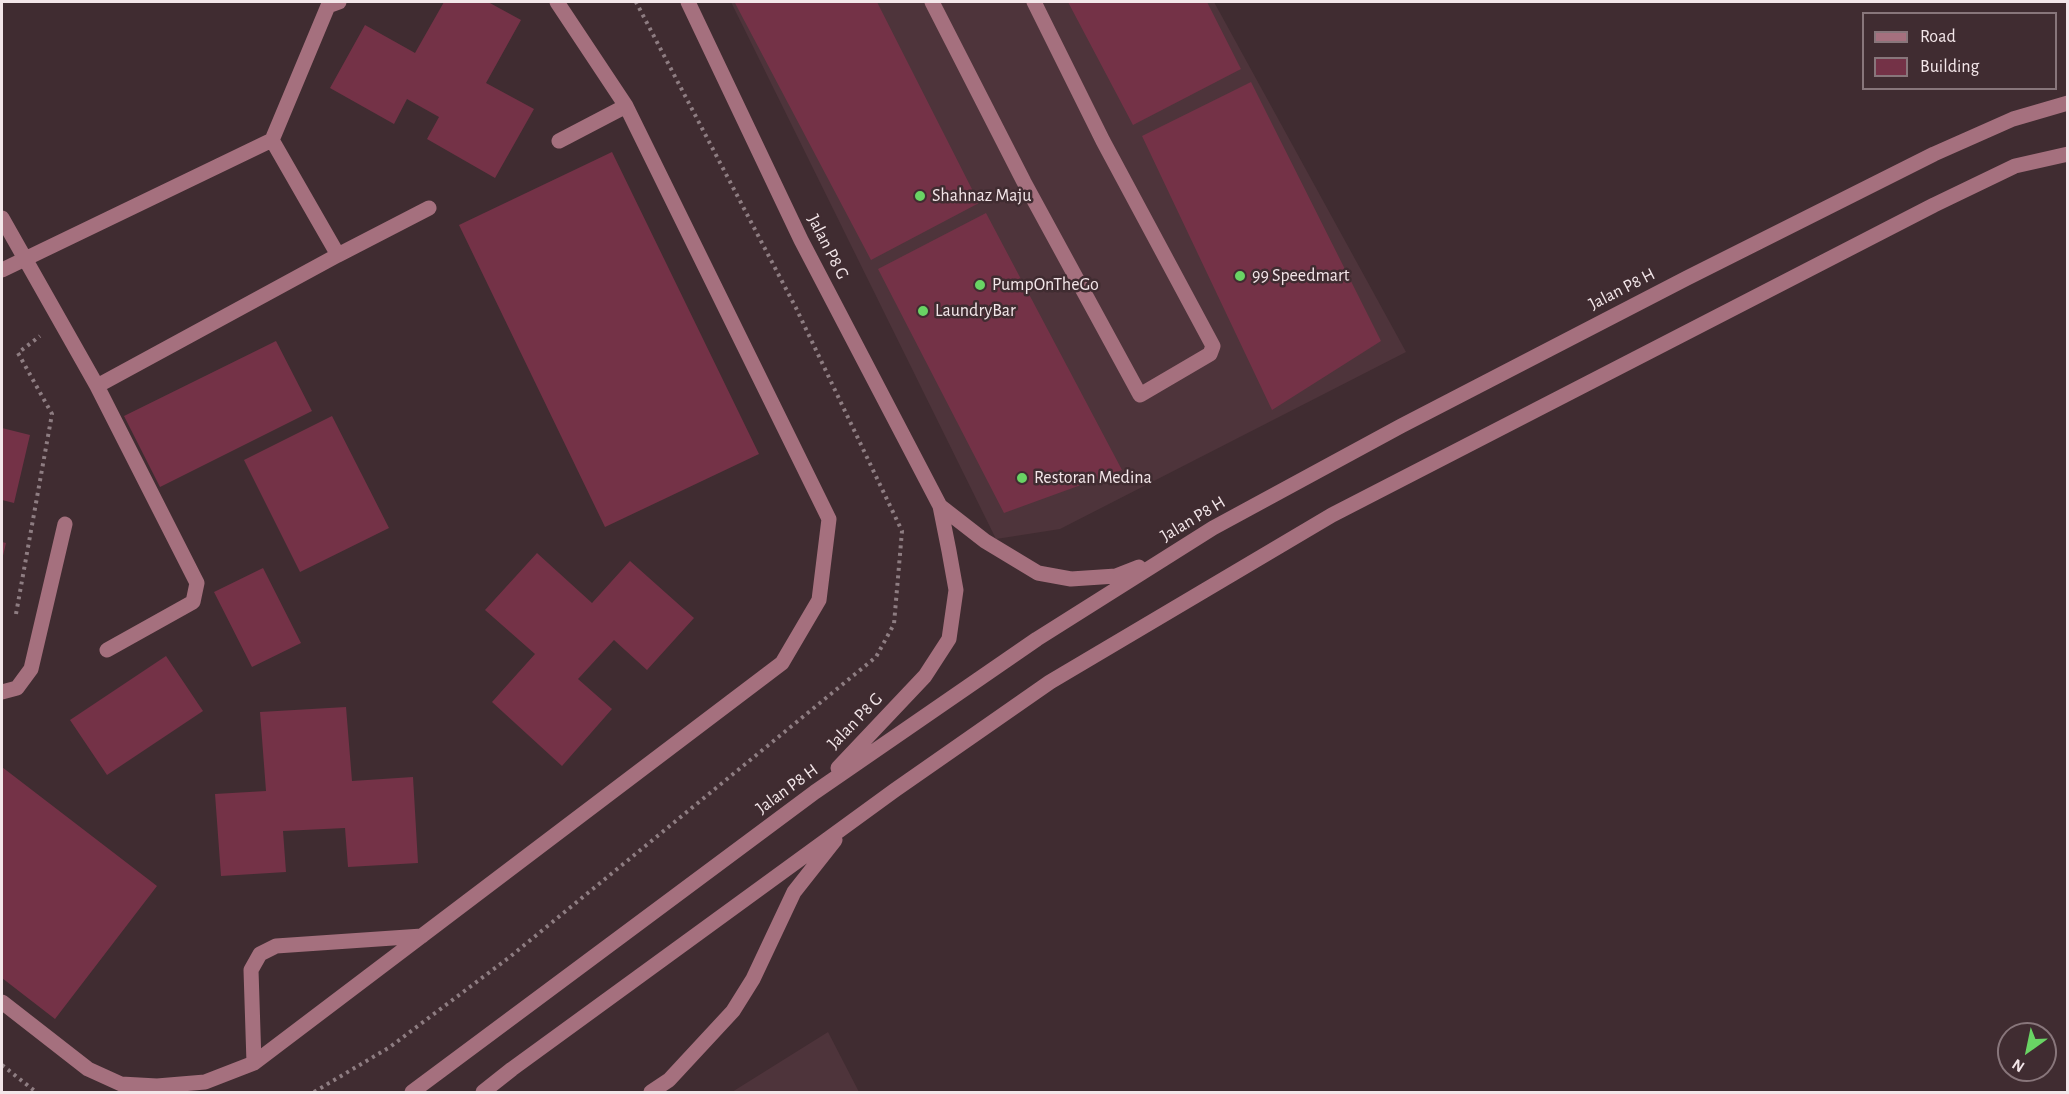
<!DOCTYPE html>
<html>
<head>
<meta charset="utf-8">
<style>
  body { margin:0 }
  #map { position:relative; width:2069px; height:1094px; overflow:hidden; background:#402c31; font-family:"Alegreya Sans",sans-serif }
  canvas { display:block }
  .frame { position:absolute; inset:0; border:3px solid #f3e6e9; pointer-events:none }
  .legend { position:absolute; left:1862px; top:12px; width:195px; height:78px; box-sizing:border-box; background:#402c31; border:2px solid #88767b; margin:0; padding:8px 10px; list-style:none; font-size:18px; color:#f3e6e9 }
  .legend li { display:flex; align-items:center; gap:12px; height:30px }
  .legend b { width:30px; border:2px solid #88767b }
  .north { position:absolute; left:1997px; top:1022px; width:60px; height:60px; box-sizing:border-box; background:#402c31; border:2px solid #88767b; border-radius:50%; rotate:213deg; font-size:16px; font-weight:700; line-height:24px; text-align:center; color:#f3e6e9 }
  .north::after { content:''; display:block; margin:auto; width:21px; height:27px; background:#69d464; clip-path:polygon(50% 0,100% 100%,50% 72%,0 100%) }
</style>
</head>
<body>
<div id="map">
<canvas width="2069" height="1094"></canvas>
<div class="frame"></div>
<ul class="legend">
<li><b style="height:8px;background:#a5707e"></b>Road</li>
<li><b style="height:16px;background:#743247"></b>Building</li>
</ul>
<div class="north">N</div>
</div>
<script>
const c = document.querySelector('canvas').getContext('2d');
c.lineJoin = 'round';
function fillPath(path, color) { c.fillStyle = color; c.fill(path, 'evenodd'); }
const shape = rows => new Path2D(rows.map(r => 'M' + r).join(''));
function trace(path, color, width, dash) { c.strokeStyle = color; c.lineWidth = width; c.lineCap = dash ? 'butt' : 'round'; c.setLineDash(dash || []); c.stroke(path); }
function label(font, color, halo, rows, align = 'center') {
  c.font = font + ' "Alegreya Sans",sans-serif'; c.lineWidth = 5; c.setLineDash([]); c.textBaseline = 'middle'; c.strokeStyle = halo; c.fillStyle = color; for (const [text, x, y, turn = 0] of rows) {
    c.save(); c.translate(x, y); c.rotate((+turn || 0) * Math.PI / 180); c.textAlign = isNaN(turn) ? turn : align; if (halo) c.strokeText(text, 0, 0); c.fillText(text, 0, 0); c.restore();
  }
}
const built = shape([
  [731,2,1214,2,1406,352,1060,529,996,539],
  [828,1032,859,1092,732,1092]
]);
const building = shape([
  [444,2,488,2,521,20,486,83,534,109,495,178,427,139,439,117,407,99,394,124,330,88,365,25,415,53],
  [738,2,877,2,979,203,871,260,735,3],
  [1068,2,1207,2,1241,69,1133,125],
  [1251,82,1381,341,1272,410,1142,136],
  [612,152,759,454,605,527,459,225],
  [986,213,1122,470,1004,513,878,269],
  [276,341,312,411,160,487,124,416],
  [332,416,389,528,300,572,244,460],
  [2,428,30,435,14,503,2,500],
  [2,542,6,543,2,560],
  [537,553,592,603,630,561,694,618,647,670,614,640,578,679,612,709,562,766,492,702,535,654,485,610],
  [263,568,301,643,252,667,214,592],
  [166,656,203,711,107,775,70,720],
  [346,707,352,781,413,777,418,863,348,867,345,828,283,831,286,872,221,876,215,794,266,791,260,712],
  [2,767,157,886,55,1019,2,978]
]);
const path = shape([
  [16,614,52,414,18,353,40,336],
  [2,1065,36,1092],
  [314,1092,390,1047,511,956,876,657,894,624,902,531,796,308,636,2]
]);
const minor = shape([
  [688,2,801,240,940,506,949,551,956,590,949,639,925,676,838,768],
  [932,2,1024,182,1140,395,1210,354,1213,346,1103,141,1034,2],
  [559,141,626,106],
  [2,218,97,386,197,583,193,602,107,650],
  [338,255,429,208],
  [2,270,272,140,328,6,339,2],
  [97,386,338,255,272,140],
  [940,506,985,541,1038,573,1071,579,1116,576,1139,567],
  [2,692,17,688,31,669,65,524],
  [2,1002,88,1069,121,1084,157,1086,205,1082,254,1063,782,663,819,600,829,519,626,106,557,2],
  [254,1063,251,970,260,954,276,946,422,936],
  [412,1092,815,792,1037,639,1213,528,1401,426,1687,278,1934,154,2013,119,2068,103],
  [483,1092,512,1069,895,790,1050,682,1332,515,1934,205,2015,166,2068,154],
  [651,1092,669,1080,733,1011,753,979,794,892,835,840]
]);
const markers = [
  [920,196,6,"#69d464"],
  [1240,276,6,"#69d464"],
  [980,285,6,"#69d464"],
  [923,311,6,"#69d464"],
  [1022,478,6,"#69d464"]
];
const poiNames = [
  ["Shahnaz Maju",932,196],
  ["99 Speedmart",1252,276],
  ["PumpOnTheGo",992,285],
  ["LaundryBar",935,311],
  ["Restoran Medina",1034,478]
];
const streetNames = [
  ["Jalan P8 G",828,247,63],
  ["Jalan P8 H",1622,289,-27],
  ["Jalan P8 H",1193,519,-31],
  ["Jalan P8 G",855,721,-46],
  ["Jalan P8 H",787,789,-36]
];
fillPath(built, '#4e343b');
fillPath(building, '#743247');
trace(path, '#8e7d82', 4, [3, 4.5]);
trace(minor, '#a5707e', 15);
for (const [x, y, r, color] of markers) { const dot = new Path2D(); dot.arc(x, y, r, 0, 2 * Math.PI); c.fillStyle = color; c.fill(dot); trace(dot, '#402c31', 2); }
label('18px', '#f3e6e9', '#402c31', poiNames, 'left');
label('18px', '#f3e6e9', '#402c31', streetNames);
</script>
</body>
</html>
